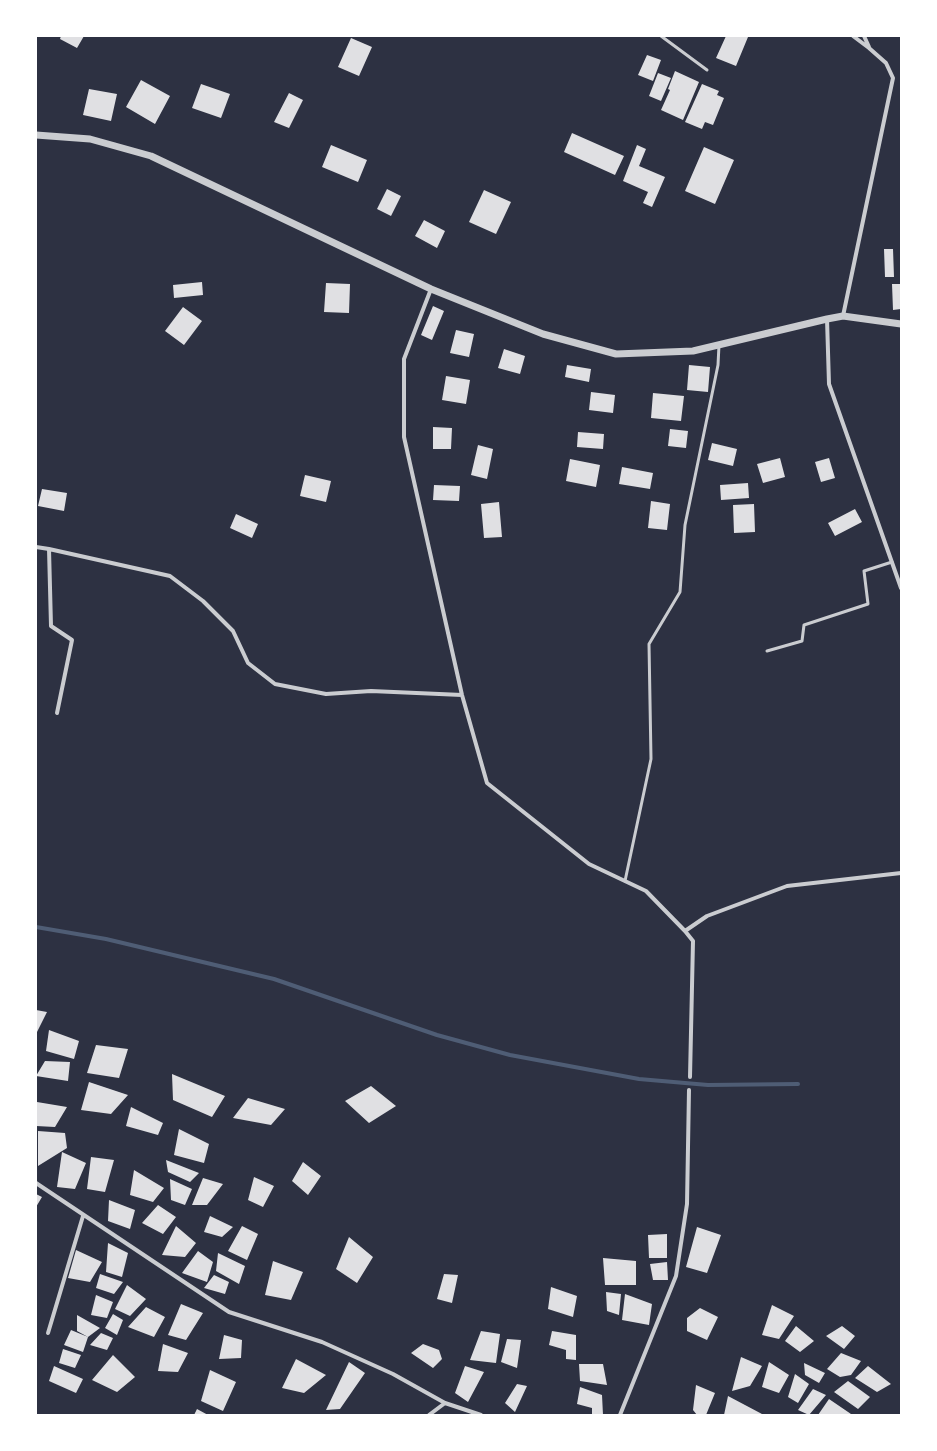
<!DOCTYPE html>
<html>
<head>
<meta charset="utf-8">
<style>
  body { margin:0 }
  #map { position:relative; width:937px; height:1451px; overflow:hidden; background:#2d3142; font-family:Mulish,sans-serif }
  canvas { display:block }
  .frame { position:absolute; inset:0; border:37px solid #fff; pointer-events:none }
</style>
</head>
<body>
<div id="map">
<canvas width="937" height="1451"></canvas>
<div class="frame"></div>
</div>
<script>
const c = document.querySelector('canvas').getContext('2d');
c.lineJoin = 'round';
const shape = rows => new Path2D(rows.map(r => 'M' + r).join(''));
function trace(path, color, width, dash) { c.strokeStyle = color; c.lineWidth = width; c.lineCap = dash ? 'butt' : 'round'; c.setLineDash(dash || []); c.stroke(path); }
function fillPath(path, color) { c.fillStyle = color; c.fill(path, 'evenodd'); }
const stream = shape([
  [36,927,106,939,274,979,437,1035,510,1055,639,1079,708,1085,798,1084]
]);
const building = shape([
  [61,36,84,36,77,48,60,39],
  [726,36,748,37,736,66,716,58],
  [351,38,372,47,359,76,338,67],
  [647,55,661,60,653,81,638,75],
  [675,71,699,82,683,120,661,110,670,90,668,89],
  [658,73,671,78,661,101,649,96],
  [141,80,170,96,155,124,126,107],
  [201,84,230,94,221,118,192,108],
  [702,84,719,91,717,95,724,98,713,125,705,122,702,129,685,122],
  [89,89,117,94,111,121,83,115],
  [289,93,303,100,289,128,274,122],
  [572,133,624,156,615,175,564,152],
  [331,145,367,160,358,182,322,167],
  [637,145,646,149,639,166,665,177,652,207,643,203,648,192,623,181],
  [704,147,734,160,715,204,685,191],
  [387,189,401,196,391,216,377,209],
  [484,190,511,202,496,234,469,222],
  [424,220,445,231,437,248,415,236],
  [884,249,893,249,894,277,885,277],
  [202,282,203,295,174,298,173,285],
  [326,283,350,284,349,313,324,312],
  [892,284,901,284,901,309,893,310],
  [433,306,444,311,432,340,421,335],
  [183,307,202,321,184,345,165,331],
  [456,330,474,334,469,357,450,353],
  [504,349,525,356,520,374,498,368],
  [567,365,591,369,589,382,565,377],
  [689,365,710,367,708,392,687,390],
  [446,376,470,380,466,404,442,400],
  [591,392,615,395,613,413,589,410],
  [653,393,684,396,681,421,651,418],
  [433,427,452,428,451,449,433,449],
  [670,429,688,431,686,448,668,446],
  [578,432,604,434,603,449,577,447],
  [712,443,737,449,733,466,708,460],
  [478,445,493,449,487,479,471,475],
  [780,458,785,477,763,483,757,464],
  [829,458,835,478,821,482,815,462],
  [570,459,600,465,596,487,566,481],
  [622,467,653,473,650,489,619,484],
  [305,475,331,481,326,502,300,496],
  [748,483,749,498,721,500,720,485],
  [434,485,460,486,459,501,433,500],
  [42,489,67,493,64,511,38,506],
  [651,501,670,504,667,530,648,528],
  [499,502,502,537,484,538,481,504],
  [754,504,755,532,734,533,733,505],
  [855,509,862,522,835,536,828,523],
  [236,514,258,524,252,538,230,528],
  [36,1010,47,1012,36,1034],
  [49,1030,79,1041,74,1059,46,1051],
  [96,1045,128,1049,119,1078,87,1073],
  [45,1061,70,1062,68,1081,36,1076],
  [172,1074,225,1096,212,1117,173,1100],
  [89,1082,128,1095,111,1114,81,1110],
  [371,1086,396,1106,369,1123,345,1101],
  [248,1098,285,1109,271,1125,233,1118],
  [37,1102,67,1107,55,1127,36,1126],
  [131,1107,163,1123,158,1135,126,1126],
  [179,1129,209,1144,204,1163,174,1155],
  [38,1131,65,1133,67,1148,38,1166],
  [62,1152,86,1163,75,1189,57,1187],
  [91,1157,114,1160,105,1192,87,1189],
  [166,1160,199,1173,190,1182,168,1172],
  [303,1162,321,1176,308,1195,292,1181],
  [134,1170,164,1188,153,1202,130,1195],
  [254,1177,274,1186,263,1207,248,1200],
  [203,1178,223,1184,207,1205,192,1205],
  [170,1179,192,1189,185,1205,171,1200],
  [36,1194,42,1197,36,1207],
  [109,1200,135,1210,130,1229,108,1221],
  [158,1205,176,1217,163,1234,142,1223],
  [210,1216,233,1227,222,1237,204,1232],
  [176,1226,196,1243,185,1257,162,1255],
  [242,1226,258,1234,247,1260,228,1251],
  [697,1227,721,1235,707,1273,686,1267],
  [667,1234,667,1258,649,1258,648,1235],
  [349,1237,373,1257,357,1283,336,1269],
  [108,1243,128,1253,122,1277,106,1272],
  [76,1250,102,1262,90,1282,68,1278],
  [198,1251,213,1262,207,1282,182,1273],
  [218,1253,245,1266,239,1284,216,1271],
  [603,1258,636,1261,636,1285,605,1285],
  [273,1261,303,1272,291,1300,265,1295],
  [667,1262,668,1280,653,1280,650,1264],
  [100,1274,123,1282,114,1294,96,1288],
  [444,1274,458,1275,452,1303,437,1299],
  [214,1275,229,1282,225,1294,204,1288],
  [127,1285,146,1299,130,1316,115,1309],
  [551,1287,577,1296,573,1317,548,1309],
  [606,1292,621,1294,619,1315,607,1311],
  [625,1294,652,1304,649,1325,622,1320],
  [96,1295,113,1302,107,1318,91,1315],
  [181,1304,203,1313,186,1340,168,1335],
  [772,1305,794,1316,779,1339,762,1335],
  [146,1307,165,1317,154,1337,128,1327],
  [700,1308,718,1317,707,1340,687,1331,687,1318],
  [113,1314,123,1320,117,1335,105,1328],
  [77,1315,100,1328,88,1337,83,1352,64,1345,71,1330,88,1337,77,1331],
  [796,1326,814,1341,800,1352,785,1341],
  [842,1326,855,1336,844,1349,826,1336],
  [481,1331,500,1334,496,1363,470,1360],
  [552,1331,576,1335,576,1360,566,1359,566,1350,549,1345],
  [101,1333,113,1338,107,1350,90,1345],
  [224,1335,242,1340,241,1358,219,1359],
  [507,1339,521,1340,517,1368,501,1362],
  [163,1344,188,1353,178,1372,158,1371],
  [423,1344,439,1350,442,1359,433,1368,411,1353],
  [63,1349,81,1355,75,1368,59,1363],
  [841,1353,861,1361,851,1375,840,1377,827,1369],
  [113,1355,135,1377,117,1392,92,1380],
  [741,1357,762,1366,750,1386,732,1391],
  [296,1359,326,1375,304,1393,282,1388],
  [349,1362,365,1373,340,1409,326,1410],
  [769,1362,789,1375,779,1393,762,1387],
  [804,1363,825,1373,819,1383,805,1375],
  [579,1364,603,1364,607,1385,580,1381],
  [54,1366,83,1379,76,1393,49,1381],
  [465,1366,484,1372,468,1402,455,1393],
  [868,1366,891,1384,877,1392,855,1378],
  [210,1370,236,1382,223,1411,201,1401],
  [795,1374,809,1384,798,1403,788,1397],
  [848,1381,870,1397,858,1409,834,1392],
  [517,1384,527,1386,515,1412,505,1403],
  [696,1385,715,1393,706,1415,697,1415,693,1410],
  [580,1387,602,1395,603,1415,592,1415,592,1408,577,1404],
  [813,1389,826,1395,809,1415,798,1410],
  [728,1396,762,1414,761,1415,724,1415],
  [829,1399,851,1414,850,1415,818,1415],
  [197,1409,208,1415,194,1415]
]);
const service = shape([
  [661,36,707,70],
  [767,651,802,641,804,625,868,604,864,571,892,562],
  [625,881,651,759,649,644,680,592,685,525,718,365,719,345]
]);
const minor = shape([
  [864,36,869,47],
  [431,289,404,359,404,437,462,695,487,783,589,864,646,891,685,931,693,941,690,1077],
  [843,316,893,78,886,63,869,48,853,36],
  [827,319,829,384,901,588],
  [36,547,49,549,170,576,203,601,233,631,248,663,275,684,326,694,371,691,462,695],
  [49,549,51,626,72,640,57,713],
  [685,931,707,916,787,886,901,873],
  [36,1183,229,1312,322,1342,393,1374,445,1403,481,1415],
  [48,1333,83,1216],
  [429,1415,445,1403],
  [620,1415,676,1276,687,1204,689,1090]
]);
const tertiary = shape([
  [36,135,90,139,151,156,431,289,543,334,616,354,693,351,827,319,843,316,901,324]
]);
trace(stream, '#4f5d75', 4);
fillPath(building, '#e0e0e3');
trace(service, '#caccd0', 3);
trace(minor, '#caccd0', 4);
trace(tertiary, '#caccd0', 7);
</script>
</body>
</html>
